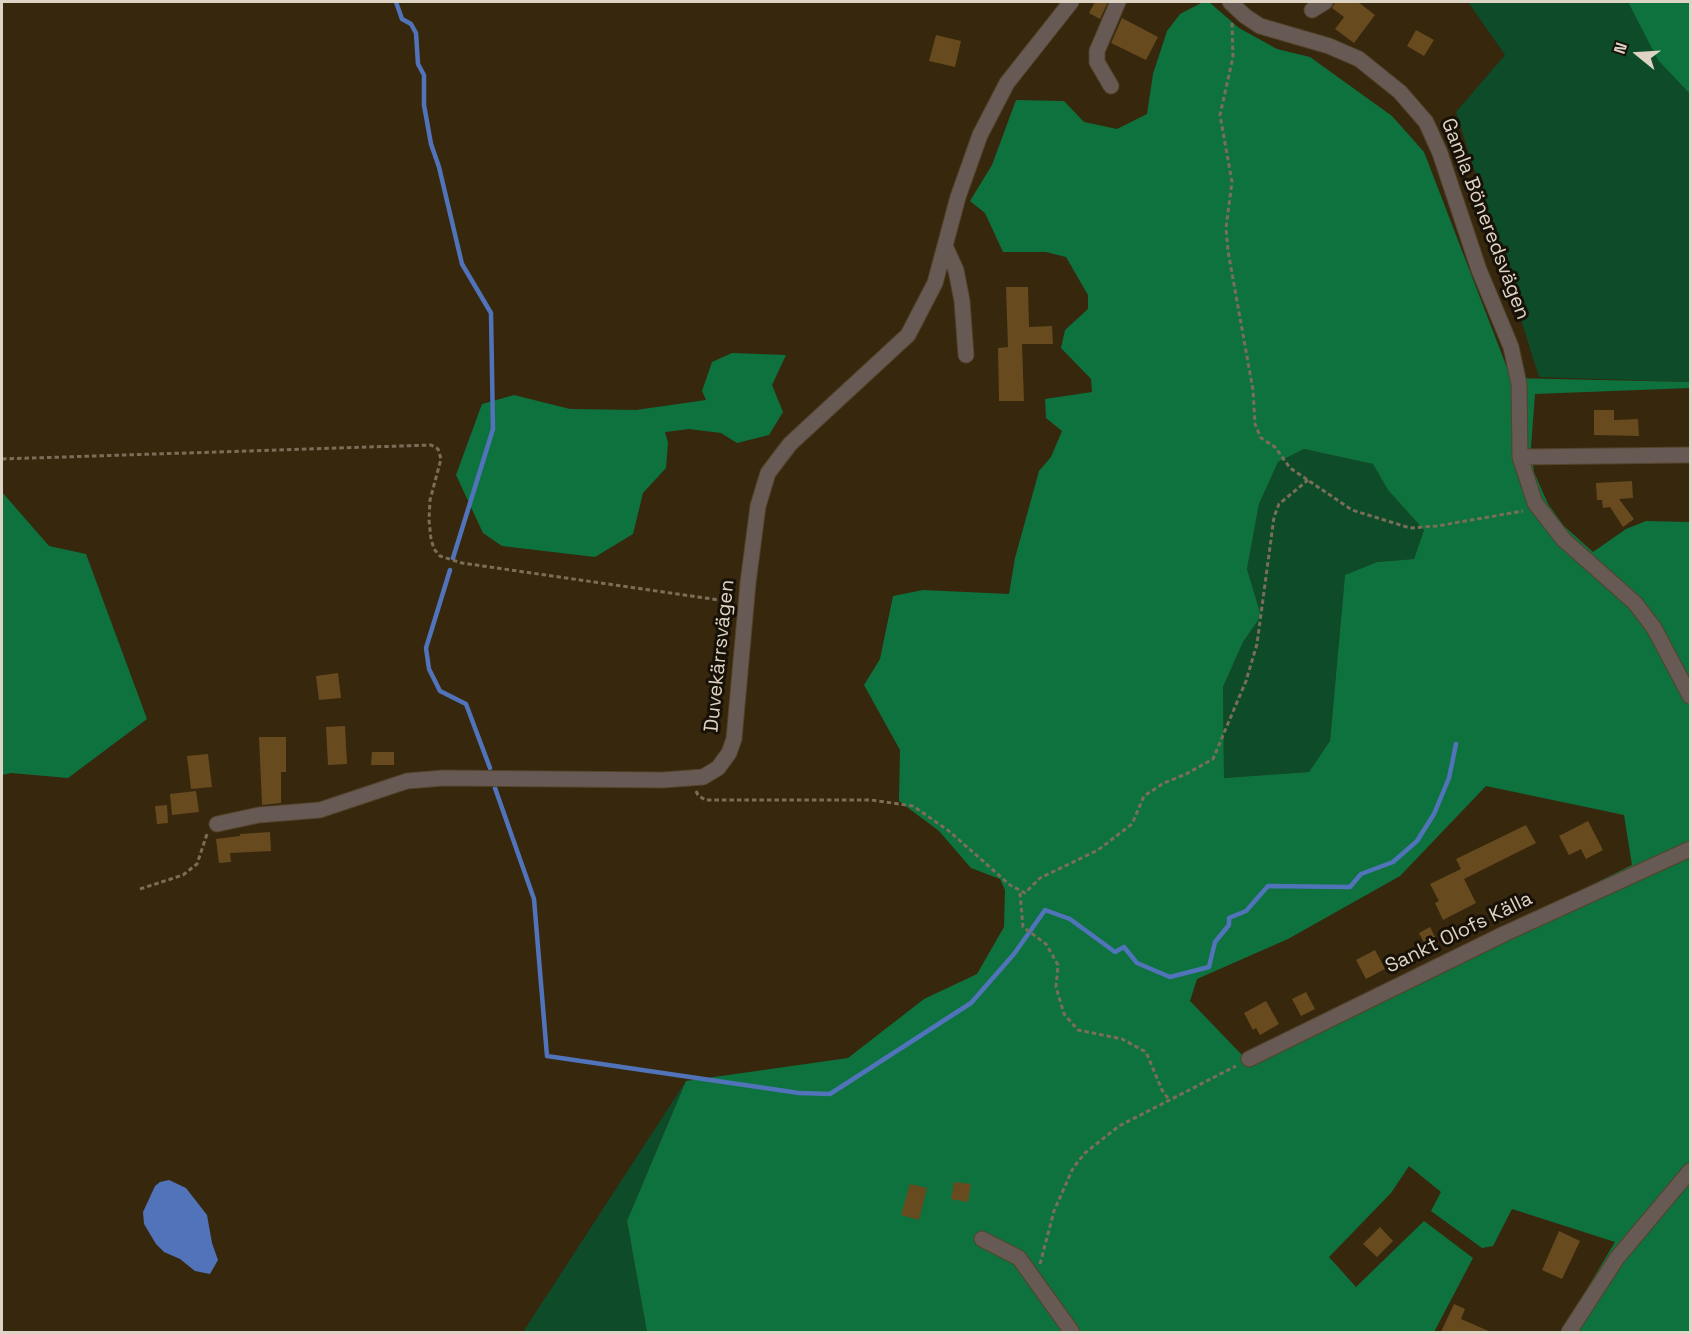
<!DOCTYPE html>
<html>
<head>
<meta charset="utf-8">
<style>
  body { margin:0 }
  #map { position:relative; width:1692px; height:1334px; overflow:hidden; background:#37270d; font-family:"Space Grotesk",sans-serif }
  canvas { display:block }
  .frame { position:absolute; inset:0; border:3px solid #ded4c5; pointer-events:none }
  .north { position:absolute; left:1608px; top:24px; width:60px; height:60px; -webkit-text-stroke:4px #181107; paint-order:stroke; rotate:288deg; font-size:16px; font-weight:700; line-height:24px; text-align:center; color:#ded4c5 }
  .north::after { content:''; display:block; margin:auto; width:21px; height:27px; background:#ded4c5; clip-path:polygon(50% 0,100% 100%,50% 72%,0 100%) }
</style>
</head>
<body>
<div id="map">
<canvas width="1692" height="1334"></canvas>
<div class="frame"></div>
<div class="north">N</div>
</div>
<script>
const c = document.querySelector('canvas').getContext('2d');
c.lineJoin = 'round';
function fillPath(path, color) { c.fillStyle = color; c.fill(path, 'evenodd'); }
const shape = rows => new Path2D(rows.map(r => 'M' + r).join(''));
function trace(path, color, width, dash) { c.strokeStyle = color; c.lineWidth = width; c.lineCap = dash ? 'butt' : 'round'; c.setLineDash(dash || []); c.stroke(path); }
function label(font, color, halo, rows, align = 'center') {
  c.font = font + ' "Space Grotesk",sans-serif'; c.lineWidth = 6; c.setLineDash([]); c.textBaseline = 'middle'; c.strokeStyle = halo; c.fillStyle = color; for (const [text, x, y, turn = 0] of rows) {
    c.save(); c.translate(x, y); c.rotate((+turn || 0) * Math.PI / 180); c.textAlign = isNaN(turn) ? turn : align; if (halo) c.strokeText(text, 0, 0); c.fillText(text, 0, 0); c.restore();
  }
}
const green = shape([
  [1468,2,1628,2,1658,59,1690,94,1690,382,1539,377,1456,112,1505,55],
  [1304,449,1373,464,1388,490,1424,530,1414,559,1377,562,1345,575,1330,741,1309,772,1224,778,1223,687,1243,642,1261,616,1247,569,1259,504,1278,462],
  [686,1081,627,1221,647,1332,523,1332]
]);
const forest = shape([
  [1203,2,1209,2,1239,28,1277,49,1310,57,1392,116,1424,152,1511,378,1690,382,1690,388,1535,394,1531,447,1534,472,1548,504,1564,526,1593,552,1626,529,1646,521,1690,522,1690,1332,1561,1332,1615,1242,1512,1209,1493,1246,1482,1248,1431,1211,1441,1192,1409,1166,1391,1193,1329,1257,1356,1287,1424,1221,1473,1258,1434,1332,647,1332,627,1221,686,1081,848,1058,924,999,977,974,1004,927,1005,890,1000,879,971,868,939,831,899,801,900,750,864,685,880,659,893,596,923,590,1009,594,1015,558,1039,471,1051,457,1062,431,1046,418,1045,399,1092,392,1091,379,1061,348,1065,330,1088,309,1088,295,1066,257,1046,252,1003,252,985,213,970,201,992,165,1016,100,1064,101,1084,122,1117,129,1147,114,1153,74,1167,31,1180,14],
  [1304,449,1373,464,1388,490,1424,530,1414,559,1377,562,1345,575,1330,741,1309,772,1224,778,1223,687,1243,642,1261,616,1247,569,1259,504,1278,462],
  [1486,786,1624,815,1632,865,1243,1056,1190,1001,1197,979,1288,939,1400,876],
  [1628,2,1690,2,1690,94,1658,60],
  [732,353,786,355,772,385,783,412,769,435,737,443,721,433,689,429,665,432,668,443,666,468,643,493,633,534,595,557,502,546,483,533,456,475,482,404,514,395,570,409,636,410,706,400,702,391,712,362],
  [2,492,49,546,86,554,147,719,68,778,11,773,2,775]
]);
const water = shape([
  [169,1180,186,1188,207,1215,212,1243,218,1260,210,1274,195,1271,180,1259,164,1252,156,1244,144,1224,143,1212,155,1186,160,1182]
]);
const stream = shape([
  [396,2,402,19,411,24,416,33,418,64,424,75,424,105,431,144,439,167,462,264,491,313,493,429,453,558],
  [450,570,426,648,429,669,440,691,466,704,490,768],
  [495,788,534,899,547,1056,799,1093,830,1094,971,1003,1014,954,1045,910,1070,919,1115,952,1124,947,1137,963,1170,977,1209,967,1215,942,1229,925,1229,918,1246,911,1268,886,1350,887,1361,874,1393,862,1417,841,1434,814,1449,778,1456,744]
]);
const building = shape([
  [1095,2,1108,2,1100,19,1089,13],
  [1335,2,1358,2,1375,15,1354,43,1335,29,1344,17,1332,8],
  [1122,18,1158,37,1146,60,1111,43],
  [1416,30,1434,40,1424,56,1407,46],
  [936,35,961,41,955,67,929,61],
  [1006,287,1028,287,1029,327,1052,326,1053,344,1022,344,1024,401,999,401,998,348,1008,347],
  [1594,410,1614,410,1614,420,1638,419,1639,436,1594,435],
  [1632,481,1633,498,1619,499,1634,519,1623,527,1610,507,1603,508,1602,500,1597,500,1596,483],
  [338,673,341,698,319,700,316,676],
  [345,726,347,764,328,765,326,727],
  [259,737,286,737,286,772,281,772,281,803,262,805],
  [372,752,394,752,394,765,371,765],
  [208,754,212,787,191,789,187,756],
  [196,791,199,812,172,815,170,794],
  [167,805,168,823,157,824,155,806],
  [1588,821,1603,850,1586,859,1581,849,1569,855,1559,836],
  [1526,825,1536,843,1464,879,1476,903,1443,920,1435,903,1439,901,1430,884,1461,869,1456,859],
  [270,832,271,851,230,853,231,862,219,863,216,839,240,836,240,834],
  [1430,927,1438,943,1427,948,1419,933],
  [1375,950,1385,969,1366,979,1356,960],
  [1306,992,1315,1009,1301,1016,1292,999],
  [1266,1001,1279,1024,1260,1035,1256,1028,1253,1030,1244,1013],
  [954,1182,971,1184,968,1202,951,1199],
  [910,1184,927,1188,919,1220,901,1215],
  [1380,1227,1393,1241,1377,1257,1363,1244],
  [1559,1231,1580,1241,1562,1279,1542,1270],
  [1454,1304,1465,1309,1461,1319,1491,1332,1441,1332]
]);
const path = shape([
  [1232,23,1233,57,1220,115,1232,182,1226,228,1228,251,1253,390,1255,424,1261,438,1275,447,1290,468,1352,510,1410,528,1437,526,1523,511],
  [2,459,431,445,438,449,441,459,430,500,429,520,431,539,434,549,440,556,462,563,733,602],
  [696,791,698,795,705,800,871,800,913,806,949,831,1010,885,1025,893,1040,878,1098,850,1132,824,1144,796,1164,783,1186,774,1213,759,1246,681,1257,644,1274,517,1279,504,1308,480],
  [140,889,183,875,197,864,207,834],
  [1020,893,1023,927,1046,944,1058,965,1056,987,1064,1014,1078,1030,1122,1039,1146,1052,1162,1090,1170,1101],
  [1040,1264,1054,1211,1073,1168,1085,1153,1119,1126,1236,1066]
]);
const minor = shape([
  [1230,2,1245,16,1260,26,1329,46,1359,59,1400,92,1426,122,1440,153,1479,270,1511,347,1519,384,1520,457,1535,503,1564,540,1635,603,1654,628,1690,696],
  [1312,10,1325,2],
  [1111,86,1097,62,1097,51,1118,2],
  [946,248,956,270,962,301,966,355],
  [1520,457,1690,455],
  [217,824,259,815,320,810,407,781,443,778,663,780,703,777,718,768,729,753,734,739,748,583,758,506,768,473,790,444,908,335,935,283,958,197,980,135,1007,83,1071,2],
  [1249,1059,1504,934,1690,849],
  [982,1239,1019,1258,1072,1332],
  [1569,1332,1617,1258,1690,1171]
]);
const streetNames = [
  ["Gamla Böneredsvägen",1485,219,69],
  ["Duvekärrsvägen",720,656,-84],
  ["Sankt Olofs Källa",1459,933,-26]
];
fillPath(green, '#0d4b29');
fillPath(forest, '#0e723f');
fillPath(water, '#5173ba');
trace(stream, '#5173ba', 4.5);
fillPath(building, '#674b1f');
trace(minor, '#52432a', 17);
trace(path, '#7b6e58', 3, [4.5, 3]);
trace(minor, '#675953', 15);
label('20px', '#ded4c5', '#181107', streetNames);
</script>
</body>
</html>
